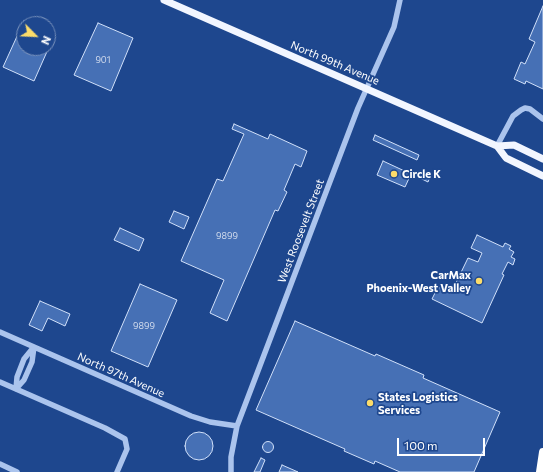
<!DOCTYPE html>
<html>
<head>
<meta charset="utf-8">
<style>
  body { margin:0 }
  #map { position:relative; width:543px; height:472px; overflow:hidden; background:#1e478e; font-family:Commissioner,sans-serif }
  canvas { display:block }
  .north { position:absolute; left:16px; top:16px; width:40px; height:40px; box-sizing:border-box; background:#1e478e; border:1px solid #7891bb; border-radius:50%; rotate:114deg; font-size:11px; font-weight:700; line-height:16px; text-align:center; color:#fff }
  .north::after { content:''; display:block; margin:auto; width:14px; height:18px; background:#fcdc6a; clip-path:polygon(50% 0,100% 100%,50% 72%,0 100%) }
  .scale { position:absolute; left:397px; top:438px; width:88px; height:18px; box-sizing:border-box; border:2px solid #fff; border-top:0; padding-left:5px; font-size:12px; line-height:14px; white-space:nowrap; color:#fff; -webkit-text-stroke:3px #1e478e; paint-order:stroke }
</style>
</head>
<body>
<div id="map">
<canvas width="543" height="472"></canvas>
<div class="north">N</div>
<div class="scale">100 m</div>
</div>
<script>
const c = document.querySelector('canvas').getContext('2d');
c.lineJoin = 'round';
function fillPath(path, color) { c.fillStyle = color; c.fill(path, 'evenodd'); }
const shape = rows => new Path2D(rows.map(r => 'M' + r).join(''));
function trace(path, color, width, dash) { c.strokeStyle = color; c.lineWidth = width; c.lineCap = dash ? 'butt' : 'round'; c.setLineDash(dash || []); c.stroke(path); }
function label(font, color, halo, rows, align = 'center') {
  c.font = font + ' Commissioner,sans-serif'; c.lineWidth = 3.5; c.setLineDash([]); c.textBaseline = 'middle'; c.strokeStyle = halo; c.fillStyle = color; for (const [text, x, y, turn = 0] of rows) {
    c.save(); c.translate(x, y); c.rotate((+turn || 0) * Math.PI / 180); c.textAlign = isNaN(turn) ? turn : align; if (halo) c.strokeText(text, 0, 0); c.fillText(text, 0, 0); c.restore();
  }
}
const building = shape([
  [543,6,543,89,526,81,525,84,514,79,521,62,525,64,535,42,529,39,543,6],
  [24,21,24,48,48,48,48,36,53,38,34,81,3,67,24,21],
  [98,23,133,38,111,91,74,75,98,23],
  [234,124,268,139,270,134,307,151,301,167,295,164,284,190,287,192,278,211,275,210,227,321,210,313,224,280,181,261,217,179,223,181,244,134,232,129,234,124],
  [375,135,419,155,417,160,373,140,375,135],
  [383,161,411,174,405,187,377,175,383,161],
  [420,172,430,177,428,182,418,177,420,172],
  [174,211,189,217,184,229,169,222,174,211],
  [120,228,144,239,139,251,114,240,120,228],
  [477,235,503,247,505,243,511,246,509,249,514,252,511,257,515,259,513,265,508,262,502,274,504,275,482,323,432,299,438,287,451,293,468,258,478,262,482,253,471,248,477,235],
  [140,284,177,300,148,367,111,351,140,284],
  [40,301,70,314,65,326,48,318,42,331,29,325,40,301],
  [295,321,375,356,376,354,424,375,423,378,500,412,474,472,400,472,375,461,374,464,344,451,345,449,256,410,295,321],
  '185 446a14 14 0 1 1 28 0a14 14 0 1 1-28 0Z',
  '262.5 447a5.5 5.5 0 1 1 11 0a5.5 5.5 0 1 1-11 0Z',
  [261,458,265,460,260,472,254,472,261,458],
  [282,465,298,472,279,472,282,465]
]);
const minor = shape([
  [497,146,513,116,521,110,525,108,530,109,543,119],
  [0,332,191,416,210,422,237,426],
  [0,382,105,428,125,439,127,449,117,472],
  [16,389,24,380,32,362,34,347],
  [16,389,17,377,24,359,33,348],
  [0,464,17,472],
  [231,472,231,457,237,426,358,108,394,27,400,0]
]);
const major = shape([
  [164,0,497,146,514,145,543,159],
  [497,146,506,158,543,176]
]);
const highway = shape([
  [540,472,543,452]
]);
const markers = [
  [394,174,4,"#fcdc6a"],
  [479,281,4,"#fcdc6a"],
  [370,403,4,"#fcdc6a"]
];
const numberNames = [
  ["901",103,60],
  ["9899",227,236],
  ["9899",144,326]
];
const streetNames = [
  ["North 99th Avenue",335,63,23],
  ["West Roosevelt Street",301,231,-69],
  ["North 97th Avenue",121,375,24]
];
const poiNames = [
  ["Circle K",402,174],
  ["CarMax",471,275,"right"],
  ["Phoenix-West Valley",471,288,"right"],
  ["States Logistics",378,397],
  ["Services",378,410]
];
fillPath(building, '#4670b5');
trace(building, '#d1e0f9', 1);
trace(minor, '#abc4ed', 5.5);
trace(major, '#f2f6ff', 7);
trace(highway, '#fff', 8);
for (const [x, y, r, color] of markers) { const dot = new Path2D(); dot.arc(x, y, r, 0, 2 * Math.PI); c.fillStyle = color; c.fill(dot); trace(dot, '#1e478e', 1.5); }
label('9px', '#d1dbec', null, numberNames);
label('11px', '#fff', '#1e478e', streetNames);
label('bold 11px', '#fff', '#1e478e', poiNames, 'left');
</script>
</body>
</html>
